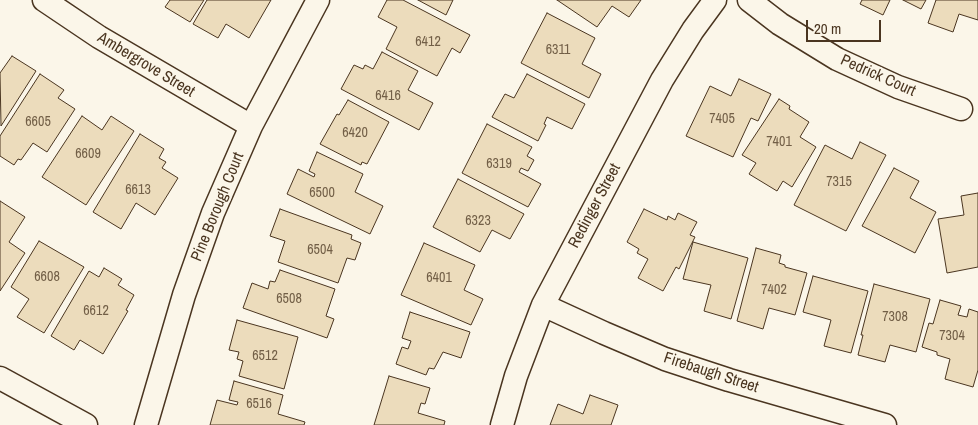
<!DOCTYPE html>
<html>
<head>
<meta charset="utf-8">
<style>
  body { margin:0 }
  #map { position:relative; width:978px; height:425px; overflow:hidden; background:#fbf6e9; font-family:"Archivo Narrow",sans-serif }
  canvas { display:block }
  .scale { position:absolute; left:806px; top:20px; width:75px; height:22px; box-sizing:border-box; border:2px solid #4a3520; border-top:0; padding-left:6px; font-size:15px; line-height:18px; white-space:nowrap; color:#4a3520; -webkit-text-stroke:4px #fbf6e9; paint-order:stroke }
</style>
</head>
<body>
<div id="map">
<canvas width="978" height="425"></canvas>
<div class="scale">20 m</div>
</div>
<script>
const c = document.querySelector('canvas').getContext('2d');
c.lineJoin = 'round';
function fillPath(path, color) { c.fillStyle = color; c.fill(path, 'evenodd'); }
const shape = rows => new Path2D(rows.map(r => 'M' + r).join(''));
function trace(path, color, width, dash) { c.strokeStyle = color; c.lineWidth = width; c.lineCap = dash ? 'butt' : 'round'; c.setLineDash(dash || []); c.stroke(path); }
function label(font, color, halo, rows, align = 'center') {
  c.font = font + ' "Archivo Narrow",sans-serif'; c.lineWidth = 4; c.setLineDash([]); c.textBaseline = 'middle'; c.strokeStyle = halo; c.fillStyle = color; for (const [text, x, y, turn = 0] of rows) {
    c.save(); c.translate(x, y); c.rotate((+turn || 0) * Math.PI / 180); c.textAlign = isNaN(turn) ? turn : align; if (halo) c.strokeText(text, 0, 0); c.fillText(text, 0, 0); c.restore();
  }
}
const building = shape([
  [170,0,204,0,190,22,165,7,170,0],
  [207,0,271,0,249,38,226,24,218,38,193,24,207,0],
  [387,0,403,0,470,35,460,53,452,48,437,76,386,49,397,27,378,17,387,0],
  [418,0,453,0,446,15,418,0],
  [557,0,641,0,629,17,612,6,597,27,557,0],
  [862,0,890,0,883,15,860,4,862,0],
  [903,0,926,0,921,9,903,0],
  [936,0,978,0,978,20,959,14,953,32,928,23,936,0],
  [547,13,595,38,582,64,601,74,589,98,521,63,547,13],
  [382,52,418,71,408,90,433,103,419,130,341,89,354,65,363,69,365,65,373,69,382,52],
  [12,56,36,71,1,126,0,73,12,56],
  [40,74,64,90,58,98,75,109,47,152,33,143,21,160,18,159,14,165,0,156,0,136,40,74],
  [527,74,585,104,572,129,547,117,544,124,546,125,538,141,492,117,505,94,514,98,527,74],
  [739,79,771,94,758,121,751,118,733,157,686,136,710,86,731,96,739,79],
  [779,99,790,106,789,109,809,122,800,137,816,147,792,187,783,181,777,191,749,174,756,163,742,155,779,99],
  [348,100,389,122,367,164,362,162,361,165,320,144,337,114,339,115,348,100],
  [82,116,102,130,111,116,134,131,86,205,42,177,82,116],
  [487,124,532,147,527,156,534,160,528,171,521,168,519,172,541,184,528,207,462,173,487,124],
  [140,134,164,149,159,158,166,162,162,168,178,178,155,215,136,203,121,229,93,212,140,134],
  [860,142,886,155,846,231,794,205,825,145,852,159,860,142],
  [317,152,363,174,355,192,383,206,370,234,287,194,298,169,314,177,315,174,309,171,317,152],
  [894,168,919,181,910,198,936,212,915,253,862,226,894,168],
  [458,179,524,214,510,239,492,230,480,252,433,227,458,179],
  [978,193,978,267,947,273,938,219,964,215,961,196,978,193],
  [0,201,25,217,9,242,25,253,0,291,0,201],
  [280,209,352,235,351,239,361,243,355,260,347,258,338,283,278,262,285,241,270,236,280,209],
  [644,209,667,220,668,216,675,220,678,213,697,222,690,235,695,237,679,269,676,267,663,291,638,278,648,259,637,253,639,249,627,242,644,209],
  [39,241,84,267,44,333,17,317,29,299,11,287,39,241],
  [693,242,748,258,731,319,704,311,711,285,683,279,693,242],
  [424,243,475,265,464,290,483,299,471,325,401,295,424,243],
  [756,248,781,255,779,263,785,265,785,267,807,273,795,315,769,308,763,329,737,321,756,248],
  [104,268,122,279,118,285,134,295,126,310,128,311,103,354,80,340,74,350,51,336,89,271,99,277,104,268],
  [280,270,335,289,326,316,334,319,327,338,243,308,252,283,268,289,270,281,275,282,280,270],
  [813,276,868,291,851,353,824,346,831,320,803,312,813,276],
  [874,284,930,299,916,352,890,345,885,362,858,355,863,335,861,335,874,284],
  [940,300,961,306,958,315,967,317,969,309,978,312,978,370,973,387,945,379,950,359,937,355,937,352,922,347,929,323,933,324,940,300],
  [410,312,470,332,461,358,443,352,434,369,429,368,426,375,396,364,402,347,408,349,411,341,402,338,410,312],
  [237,320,298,337,284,389,239,376,243,361,237,359,239,352,229,350,237,320],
  [389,376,430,388,425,404,421,403,418,413,445,421,444,425,374,425,389,376],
  [234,381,283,395,278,414,305,422,304,425,210,425,217,400,237,405,238,402,229,400,234,381],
  [590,395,618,405,611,425,550,425,558,404,583,414,590,395]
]);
const street = shape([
  [44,0,99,37,251,126],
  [749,0,780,24,837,59,898,87,961,109],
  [543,305,604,333,665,359,729,380,885,425],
  [0,378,86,425],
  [146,425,184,295,213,213,251,126,318,0],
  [502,425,516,376,543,305,662,80,693,30,715,0]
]);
const numberNames = [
  ["6412",428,42],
  ["6311",558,50],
  ["6416",388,96],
  ["7405",722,119],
  ["6605",38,122],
  ["6420",355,133],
  ["7401",779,142],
  ["6609",88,154],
  ["6319",499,164],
  ["7315",839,182],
  ["6613",138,190],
  ["6500",322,193],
  ["6323",478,221],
  ["6504",320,250],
  ["6608",47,277],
  ["6401",439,278],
  ["7402",774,290],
  ["6508",289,299],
  ["6612",96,311],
  ["7308",895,317],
  ["7304",952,336],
  ["6512",265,356],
  ["6516",259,404]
];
const streetNames = [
  ["Ambergrove Street",146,65,31],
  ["Pedrick Court",878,76,24],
  ["Redinger Street",595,206,-62],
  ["Pine Borough Court",218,207,-68],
  ["Firebaugh Street",711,373,18]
];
fillPath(building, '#ecdcbc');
trace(building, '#4a3520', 1);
trace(street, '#4a3520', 25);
trace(street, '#fbf6e9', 22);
label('14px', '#725f47', null, numberNames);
label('16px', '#4a3520', '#fbf6e9', streetNames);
</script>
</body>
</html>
